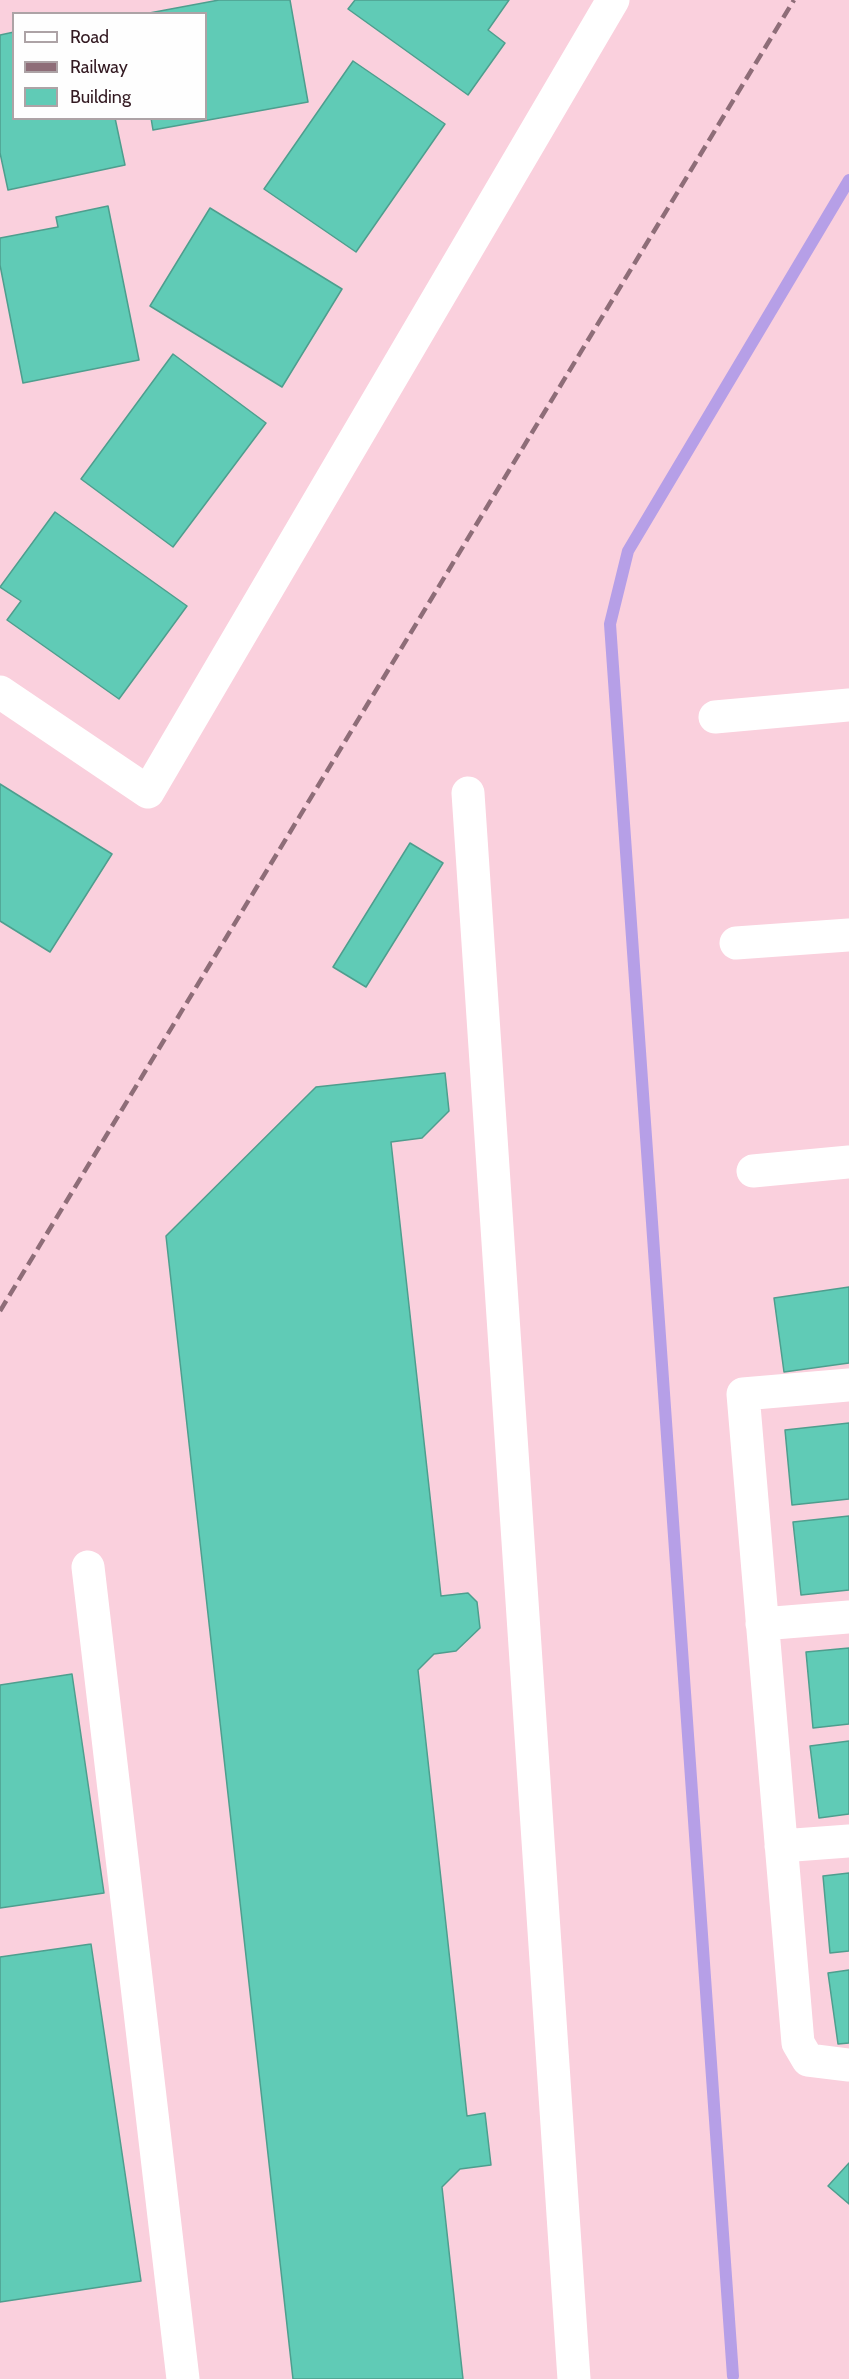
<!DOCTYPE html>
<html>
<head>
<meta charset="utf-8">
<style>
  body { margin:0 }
  #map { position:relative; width:849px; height:2379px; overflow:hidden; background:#fad0dd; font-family:Cabin,sans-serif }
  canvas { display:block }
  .legend { position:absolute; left:12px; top:12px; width:195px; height:108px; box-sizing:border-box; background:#fefefe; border:2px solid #ada3a6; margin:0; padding:8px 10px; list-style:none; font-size:18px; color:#331a22 }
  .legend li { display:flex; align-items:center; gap:12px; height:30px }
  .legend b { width:30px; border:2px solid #ada3a6 }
</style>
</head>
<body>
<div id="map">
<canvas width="849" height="2379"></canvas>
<ul class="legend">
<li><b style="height:8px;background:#fff"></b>Road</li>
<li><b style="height:8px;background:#8e6d78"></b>Railway</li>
<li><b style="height:16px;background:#60cbb6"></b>Building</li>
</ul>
</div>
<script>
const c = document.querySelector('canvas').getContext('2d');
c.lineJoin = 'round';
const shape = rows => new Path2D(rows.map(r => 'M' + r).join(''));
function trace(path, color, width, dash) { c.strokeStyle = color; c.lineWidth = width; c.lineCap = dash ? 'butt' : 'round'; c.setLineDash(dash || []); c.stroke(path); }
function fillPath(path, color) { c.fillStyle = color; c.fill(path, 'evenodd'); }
const stream = shape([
  [733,2376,610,624,628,551,849,180]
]);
const building = shape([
  [219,0,290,0,308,102,153,130,151,118,206,118,206,14,144,14,219,0],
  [355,0,509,0,488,30,505,43,468,95,348,9,355,0],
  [14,32,14,118,115,118,125,165,8,190,0,153,0,35,14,32],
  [353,61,445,124,356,252,264,189,353,61],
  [108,206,139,360,23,383,0,265,0,238,58,227,56,217,108,206],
  [210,208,342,289,282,387,150,306,210,208],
  [173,354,266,423,173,547,81,479,173,354],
  [55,512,187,606,119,699,7,620,21,601,0,587,55,512],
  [0,784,112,854,50,952,0,921,0,784],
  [410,843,443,863,366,987,333,967,410,843],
  [445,1073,449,1111,422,1138,391,1142,441,1596,468,1593,477,1602,480,1628,456,1651,434,1654,418,1670,467,2116,485,2113,491,2165,460,2169,442,2187,463,2379,293,2379,166,1236,316,1087,445,1073],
  [849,1287,849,1363,784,1372,774,1298,849,1287],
  [849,1423,849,1499,792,1505,785,1430,849,1423],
  [849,1516,849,1590,801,1595,793,1522,849,1516],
  [849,1648,849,1724,813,1728,806,1652,849,1648],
  [72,1674,104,1893,0,1908,0,1685,72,1674],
  [849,1741,849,1814,819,1818,810,1746,849,1741],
  [849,1873,849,1951,830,1953,823,1876,849,1873],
  [91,1944,141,2281,0,2302,0,1957,91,1944],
  [849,1970,849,2043,838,2044,828,1973,849,1970],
  [849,2163,849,2204,828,2186,849,2163]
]);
const minor = shape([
  [0,692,148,792,613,0],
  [715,717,849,705],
  [468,793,574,2379],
  [736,943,849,935],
  [753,1171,849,1162],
  [849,1385,743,1394,798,2043,808,2060,849,2065],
  [88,1567,183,2379],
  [762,1624,849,1617],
  [781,1846,849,1841]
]);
const rail = shape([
  [0,1311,794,0]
]);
trace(stream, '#b69fe7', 12);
fillPath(building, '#60cbb6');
trace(building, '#4e9e8e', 1.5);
trace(minor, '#fff', 33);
trace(rail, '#8e6d78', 4.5, [12, 6]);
</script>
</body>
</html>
